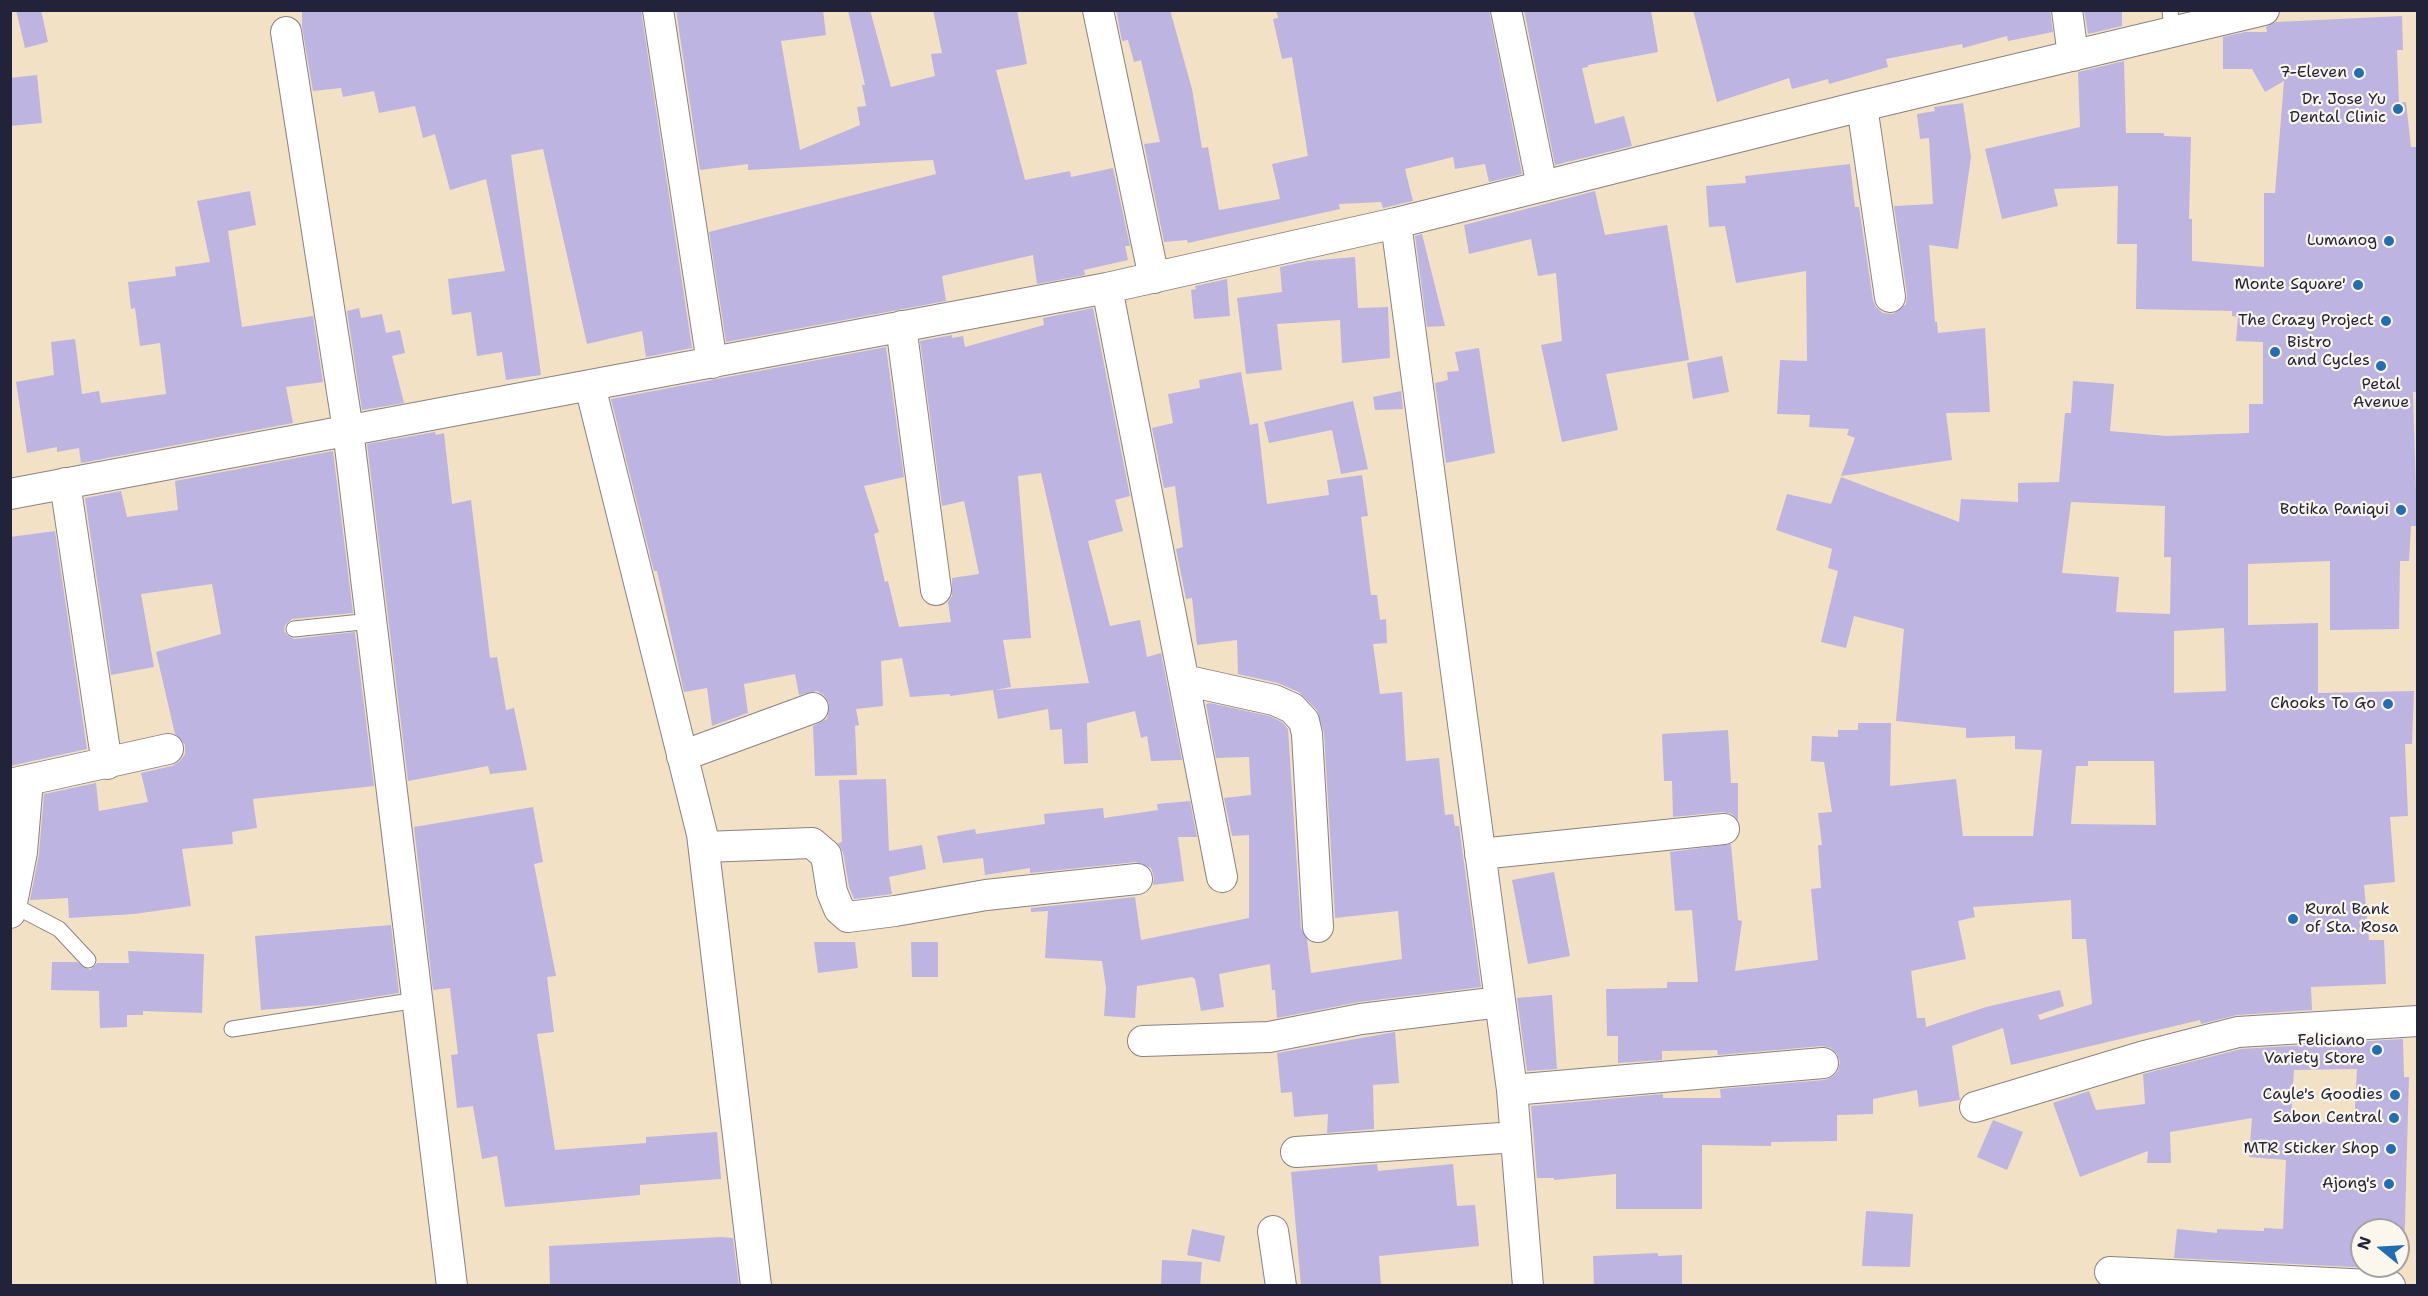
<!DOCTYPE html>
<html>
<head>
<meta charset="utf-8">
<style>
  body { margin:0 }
  #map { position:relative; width:2428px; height:1296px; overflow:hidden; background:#f2e1c5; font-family:"Shantell Sans",sans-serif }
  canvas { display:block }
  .frame { position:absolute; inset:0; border:12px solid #22223b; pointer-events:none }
  .north { position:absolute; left:2350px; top:1218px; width:60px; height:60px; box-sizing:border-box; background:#fbf7ec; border:2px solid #a4a2a5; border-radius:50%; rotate:288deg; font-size:16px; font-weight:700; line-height:24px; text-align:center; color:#22223b }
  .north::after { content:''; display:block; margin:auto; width:21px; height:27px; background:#1f6fb2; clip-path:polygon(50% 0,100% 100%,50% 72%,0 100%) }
</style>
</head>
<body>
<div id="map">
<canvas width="2428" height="1296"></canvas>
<div class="frame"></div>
<div class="north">N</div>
</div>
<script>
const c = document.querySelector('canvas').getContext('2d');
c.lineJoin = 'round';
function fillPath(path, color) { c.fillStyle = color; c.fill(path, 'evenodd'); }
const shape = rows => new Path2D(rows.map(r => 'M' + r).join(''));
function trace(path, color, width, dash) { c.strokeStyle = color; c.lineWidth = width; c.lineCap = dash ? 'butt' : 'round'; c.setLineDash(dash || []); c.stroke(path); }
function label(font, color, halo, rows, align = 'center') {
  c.font = font + ' "Shantell Sans",sans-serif'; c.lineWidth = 4.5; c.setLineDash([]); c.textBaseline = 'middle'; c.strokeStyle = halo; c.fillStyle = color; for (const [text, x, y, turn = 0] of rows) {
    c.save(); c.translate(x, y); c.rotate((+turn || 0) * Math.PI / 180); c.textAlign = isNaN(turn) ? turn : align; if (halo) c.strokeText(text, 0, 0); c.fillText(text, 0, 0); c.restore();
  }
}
const building = shape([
  [16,10,41,10,48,42,25,48],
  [302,10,641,10,692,348,646,357,642,331,587,344,543,149,511,155,541,375,506,380,502,352,477,356,471,312,452,315,448,279,505,271,486,179,450,190,435,134,423,138,415,106,379,113,374,91,343,97,341,88,313,91,302,27],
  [676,10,823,10,826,35,781,41,800,150,860,125,857,107,866,106,862,85,865,85,848,10,870,10,891,87,935,76,931,54,942,53,933,10,1017,10,1027,64,996,70,1025,180,1070,171,1071,177,1113,168,1130,246,1125,246,1128,260,1084,270,1085,275,1037,284,1033,255,942,276,946,301,726,342,709,232,936,174,933,160,748,170,748,164,700,170],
  [1116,10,1170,10,1192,89,1202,148,1208,147,1219,210,1280,199,1272,164,1308,156,1292,57,1282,59,1273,19,1278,18,1276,10,1489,10,1522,174,1489,182,1485,164,1455,169,1453,157,1405,169,1413,201,1383,208,1381,202,1339,204,1340,209,1188,243,1187,240,1164,242,1144,144,1160,142,1141,60,1134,62,1128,40,1122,41],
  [1524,10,1651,10,1658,52,1588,65,1588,67,1582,68,1595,124,1624,116,1632,146,1555,165],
  [1693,10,2050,10,2053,32,2008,41,2007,36,1963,48,1962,44,1886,59,1888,67,1829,84,1828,79,1792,89,1789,78,1717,102],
  [2084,10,2122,10,2122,26,2088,34],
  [2402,16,2403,50,2397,50,2399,103,2406,102,2411,147,2418,147,2418,392,2413,392,2417,526,2411,526,2409,561,2400,561,2399,629,2330,630,2330,561,2248,564,2248,625,2318,623,2318,693,2414,691,2412,744,2405,744,2408,816,2390,817,2395,882,2364,885,2369,940,2384,940,2386,984,2311,987,2312,1010,2237,1015,2201,1024,2200,1020,2011,1065,2003,1028,1952,1046,1960,1100,1919,1107,1917,1090,1873,1099,1873,1114,1837,1115,1837,1141,1771,1142,1771,1146,1702,1145,1702,1209,1616,1209,1616,1174,1554,1180,1554,1178,1537,1178,1531,1106,1663,1094,1663,1098,1721,1098,1720,1089,1824,1080,1832,1077,1838,1071,1840,1062,1837,1054,1831,1048,1822,1046,1718,1055,1717,1050,1662,1051,1662,1060,1618,1063,1618,1036,1607,1036,1606,989,1667,988,1667,982,1698,982,1692,910,1675,911,1670,852,1731,844,1738,920,1742,921,1735,971,1818,960,1811,889,1821,888,1818,845,1822,845,1818,813,1832,812,1824,762,1811,761,1812,736,1838,737,1838,730,1858,730,1858,723,1891,723,1890,786,1956,779,1963,836,2033,836,2042,750,2015,749,2015,736,1966,738,1966,728,1896,721,1904,629,1854,616,1846,648,1821,642,1838,571,1828,568,1832,549,1776,530,1787,494,1831,504,1841,477,1959,522,1961,499,2018,502,2018,483,2059,482,2065,413,2071,413,2073,381,2114,384,2110,431,2166,436,2249,433,2249,404,2263,404,2263,342,2236,341,2238,317,2232,316,2232,311,2136,309,2137,244,2117,244,2118,186,2054,189,2058,206,2002,219,1985,149,2080,127,2078,72,2124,61,2126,133,2164,133,2164,136,2191,137,2189,219,2192,219,2192,261,2264,267,2264,193,2275,193,2284,81,2265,92,2252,69,2223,69,2223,37,2245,32,2267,32,2266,27,2276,22],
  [2071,502,2165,506,2164,557,2171,557,2170,614,2116,612,2119,577,2062,573],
  [2224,628,2226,691,2174,693,2174,631],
  [2088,761,2154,761,2156,825,2071,824,2076,766,2088,766],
  [2071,900,2072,939,2086,939,2092,1004,2040,1020,2038,1015,2064,1006,2060,990,1986,1007,1926,1027,1925,1018,1917,1018,1911,971,1966,959,1958,921,1975,917,1973,907],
  [37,75,42,123,10,126,10,78],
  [1963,103,1971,157,1958,249,1929,245,1935,322,1937,322,1938,333,1985,328,1990,412,1946,413,1952,460,1841,476,1855,438,1847,435,1849,429,1809,427,1810,415,1777,414,1780,360,1807,361,1806,271,1736,283,1725,226,1709,227,1706,186,1746,183,1745,176,1850,164,1855,207,1859,207,1873,300,1876,307,1883,313,1893,314,1906,304,1907,295,1894,206,1933,204,1929,138,1920,139,1917,114,1935,111,1934,107],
  [250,191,256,225,228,231,242,327,313,316,323,382,286,387,293,423,81,463,79,448,57,452,57,447,27,453,16,382,54,375,51,342,75,339,82,394,99,391,101,403,166,394,160,343,140,346,135,308,131,309,128,282,176,276,175,267,210,262,197,201],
  [1595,191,1605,235,1667,225,1689,360,1606,374,1618,430,1562,442,1541,345,1562,341,1556,273,1538,276,1531,239,1469,254,1464,225],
  [1422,234,1445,326,1427,327,1415,236],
  [1355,257,1358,308,1388,307,1390,358,1342,363,1340,320,1277,324,1282,370,1246,374,1237,298,1282,292,1280,267,1308,261],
  [1227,279,1230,316,1194,319,1191,290,1196,289,1195,286],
  [359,308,361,318,382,314,386,333,400,330,405,353,392,356,404,403,362,410,347,311],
  [1093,308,1130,496,1115,500,1123,531,1088,541,1110,626,1140,620,1147,657,1161,653,1182,760,1151,761,1147,736,1141,738,1135,711,1087,723,1088,763,1064,764,1062,729,1050,730,1048,709,998,719,993,690,950,696,950,694,910,697,902,658,881,661,883,706,856,709,859,725,855,726,857,775,815,776,813,726,827,719,829,703,824,695,817,691,799,695,795,674,744,684,748,713,712,726,707,688,684,692,657,571,654,571,611,399,886,347,904,477,864,486,879,532,874,534,885,582,888,581,899,627,951,622,948,602,952,596,952,578,979,574,964,501,942,506,920,341,952,335,952,338,963,336,965,347,1044,325,1043,318],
  [1041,473,1089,683,995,690,1011,687,1003,640,1031,638,1018,476],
  [1479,348,1495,453,1446,463,1435,383,1448,380,1447,372,1459,371,1455,352],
  [1722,356,1729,392,1693,399,1687,363],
  [1241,372,1250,425,1258,423,1267,504,1329,495,1327,480,1362,475,1368,516,1361,517,1371,595,1377,595,1380,620,1386,619,1387,643,1373,644,1380,694,1402,692,1406,761,1439,758,1445,815,1453,814,1455,826,1459,826,1481,987,1359,1002,1277,1018,1275,990,1272,990,1270,964,1219,974,1224,1007,1201,1011,1195,979,1192,977,1137,986,1135,1018,1104,1016,1106,988,1102,961,1045,958,1048,911,1031,912,1031,908,1135,897,1141,940,1249,918,1249,835,1232,836,1224,798,1251,795,1249,757,1216,758,1206,704,1210,703,1269,716,1282,722,1288,729,1301,928,1307,939,1311,973,1402,959,1398,911,1335,918,1324,733,1317,710,1299,692,1278,683,1238,674,1237,640,1197,645,1192,598,1186,599,1176,549,1183,547,1175,486,1164,488,1152,428,1173,423,1168,394,1200,388,1199,380],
  [1401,391,1403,409,1375,410,1373,397],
  [1353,401,1368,469,1341,474,1332,430,1269,443,1264,422],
  [435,432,436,435,444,433,452,504,471,500,490,658,497,657,506,710,514,708,527,770,490,774,488,766,408,781,367,444],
  [333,451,353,613,292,619,285,625,284,631,287,635,294,639,355,632,374,786,253,799,257,828,232,832,233,844,182,849,191,906,134,914,69,918,68,898,30,900,39,854,44,794,96,783,99,811,148,802,141,773,172,766,180,761,185,754,185,745,175,734,156,652,221,634,212,584,141,594,154,667,111,675,85,498,121,491,127,517,178,510,175,481],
  [55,531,87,749,10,766,10,537],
  [1728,730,1731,783,1738,783,1738,820,1732,814,1723,812,1673,817,1672,781,1664,781,1662,734],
  [886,779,889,851,922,845,926,869,889,877,892,894,854,899,849,887,843,852,838,843,842,842,839,780],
  [1190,801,1197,837,1178,837,1184,881,1153,885,1154,877,1151,868,1136,862,1030,873,1030,868,985,875,983,858,943,863,937,836,975,829,976,834,1045,824,1044,814,1103,808,1104,818,1158,810,1157,804],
  [533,807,543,862,534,864,556,976,547,977,554,1032,537,1034,555,1150,646,1143,646,1137,717,1132,721,1179,640,1185,640,1195,505,1207,497,1156,482,1159,473,1106,457,1108,451,1055,458,1054,450,988,433,990,414,827],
  [1554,872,1570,956,1528,964,1512,880],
  [391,925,399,993,322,1005,261,1010,255,936],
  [814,942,855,942,858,968,818,973],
  [911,942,938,942,938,977,912,977],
  [128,951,204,954,202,1013,143,1011,143,1015,127,1015,127,1027,100,1028,99,991,51,990,52,962,77,962,90,970,97,963,129,963],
  [1552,995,1557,1069,1527,1071,1517,998],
  [1395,1032,1399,1083,1373,1085,1374,1129,1327,1133,1328,1114,1294,1117,1292,1092,1281,1093,1277,1053],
  [2403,1039,2404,1077,2409,1077,2404,1257,2398,1256,2398,1230,2362,1230,2362,1266,2392,1266,2392,1269,2174,1258,2177,1229,2217,1233,2217,1229,2264,1231,2264,1228,2283,1229,2286,1160,2249,1157,2252,1118,2170,1132,2171,1163,2147,1163,2148,1151,2080,1177,2053,1103,2089,1091,2096,1110,2145,1104,2143,1074,2241,1049],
  [2357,1069,2354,1124,2291,1120,2294,1070],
  [1993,1120,2023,1132,2007,1170,1977,1157],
  [1377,1164,1378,1171,1453,1164,1457,1206,1475,1205,1479,1246,1379,1256,1381,1286,1301,1286,1291,1172],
  [1866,1211,1913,1214,1910,1267,1862,1266],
  [1192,1229,1225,1236,1220,1262,1187,1255],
  [721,1237,733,1238,739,1286,550,1286,549,1246],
  [1658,1253,1658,1256,1682,1255,1682,1286,1594,1286,1593,1256],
  [1162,1260,1202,1262,1200,1286,1161,1286]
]);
const lane = shape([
  [2170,10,2172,32],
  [294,629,371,621],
  [11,904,59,929,88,960],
  [232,1029,417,1000]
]);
const street = shape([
  [658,10,712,363],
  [1098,10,1154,278],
  [1506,10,1542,186],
  [2067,10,2073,56],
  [286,32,348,430,452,1286],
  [1862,106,1890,297],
  [1396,223,1512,1090,1528,1286],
  [1107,288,1222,877],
  [901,326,936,590],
  [590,386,702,834,756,1286],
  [65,483,107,764],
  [10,494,1107,288,1396,223,1862,106,2264,10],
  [1184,680,1274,700,1292,708,1304,721,1307,734,1318,927],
  [682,756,813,708],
  [10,784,168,749],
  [704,847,812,843,826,855,832,892,839,909,848,917,895,911,986,895,1137,879],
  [1480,854,1724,829],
  [10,913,22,852,28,780],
  [1143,1041,1269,1037,1361,1019,1500,1002],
  [1512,1090,1823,1063],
  [1975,1107,2141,1057,2238,1032,2418,1021],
  [1296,1152,1516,1137],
  [1273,1231,1281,1286],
  [2110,1272,2390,1286]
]);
const markers = [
  [2359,73,6,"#1f6fb2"],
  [2398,109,6,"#1f6fb2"],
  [2389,241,6,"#1f6fb2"],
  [2358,285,6,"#1f6fb2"],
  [2386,321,6,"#1f6fb2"],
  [2275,352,6,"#1f6fb2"],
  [2381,366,6,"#1f6fb2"],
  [2401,510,6,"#1f6fb2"],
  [2388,704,6,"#1f6fb2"],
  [2293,919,6,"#1f6fb2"],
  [2377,1050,6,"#1f6fb2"],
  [2395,1095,6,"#1f6fb2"],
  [2394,1118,6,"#1f6fb2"],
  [2391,1149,6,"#1f6fb2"],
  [2389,1184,6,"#1f6fb2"]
];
const poiNames = [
  ["7-Eleven",2347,73],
  ["Dr. Jose Yu",2386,100],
  ["Dental Clinic",2386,118],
  ["Lumanog",2377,241],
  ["Monte Square'",2346,285],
  ["The Crazy Project",2374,321],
  ["Bistro",2287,343,"left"],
  ["and Cycles",2287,361,"left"],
  ["Petal",2381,385,"center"],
  ["Avenue",2381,403,"center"],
  ["Botika Paniqui",2389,510],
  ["Chooks To Go",2376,704],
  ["Rural Bank",2305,910,"left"],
  ["of Sta. Rosa",2305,928,"left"],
  ["Feliciano",2365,1041],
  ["Variety Store",2365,1059],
  ["Cayle's Goodies",2383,1095],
  ["Sabon Central",2382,1118],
  ["MTR Sticker Shop",2379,1149],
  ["Ajong's",2377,1184]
];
fillPath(building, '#beb4e1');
trace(lane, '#8a8280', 17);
trace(street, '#8a8280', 32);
trace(lane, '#fff', 15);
trace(street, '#fff', 30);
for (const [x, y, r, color] of markers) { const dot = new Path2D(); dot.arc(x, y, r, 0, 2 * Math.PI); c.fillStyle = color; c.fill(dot); trace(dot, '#fbf7ec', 2); }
label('16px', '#22223b', '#fbf7ec', poiNames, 'right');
</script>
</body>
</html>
